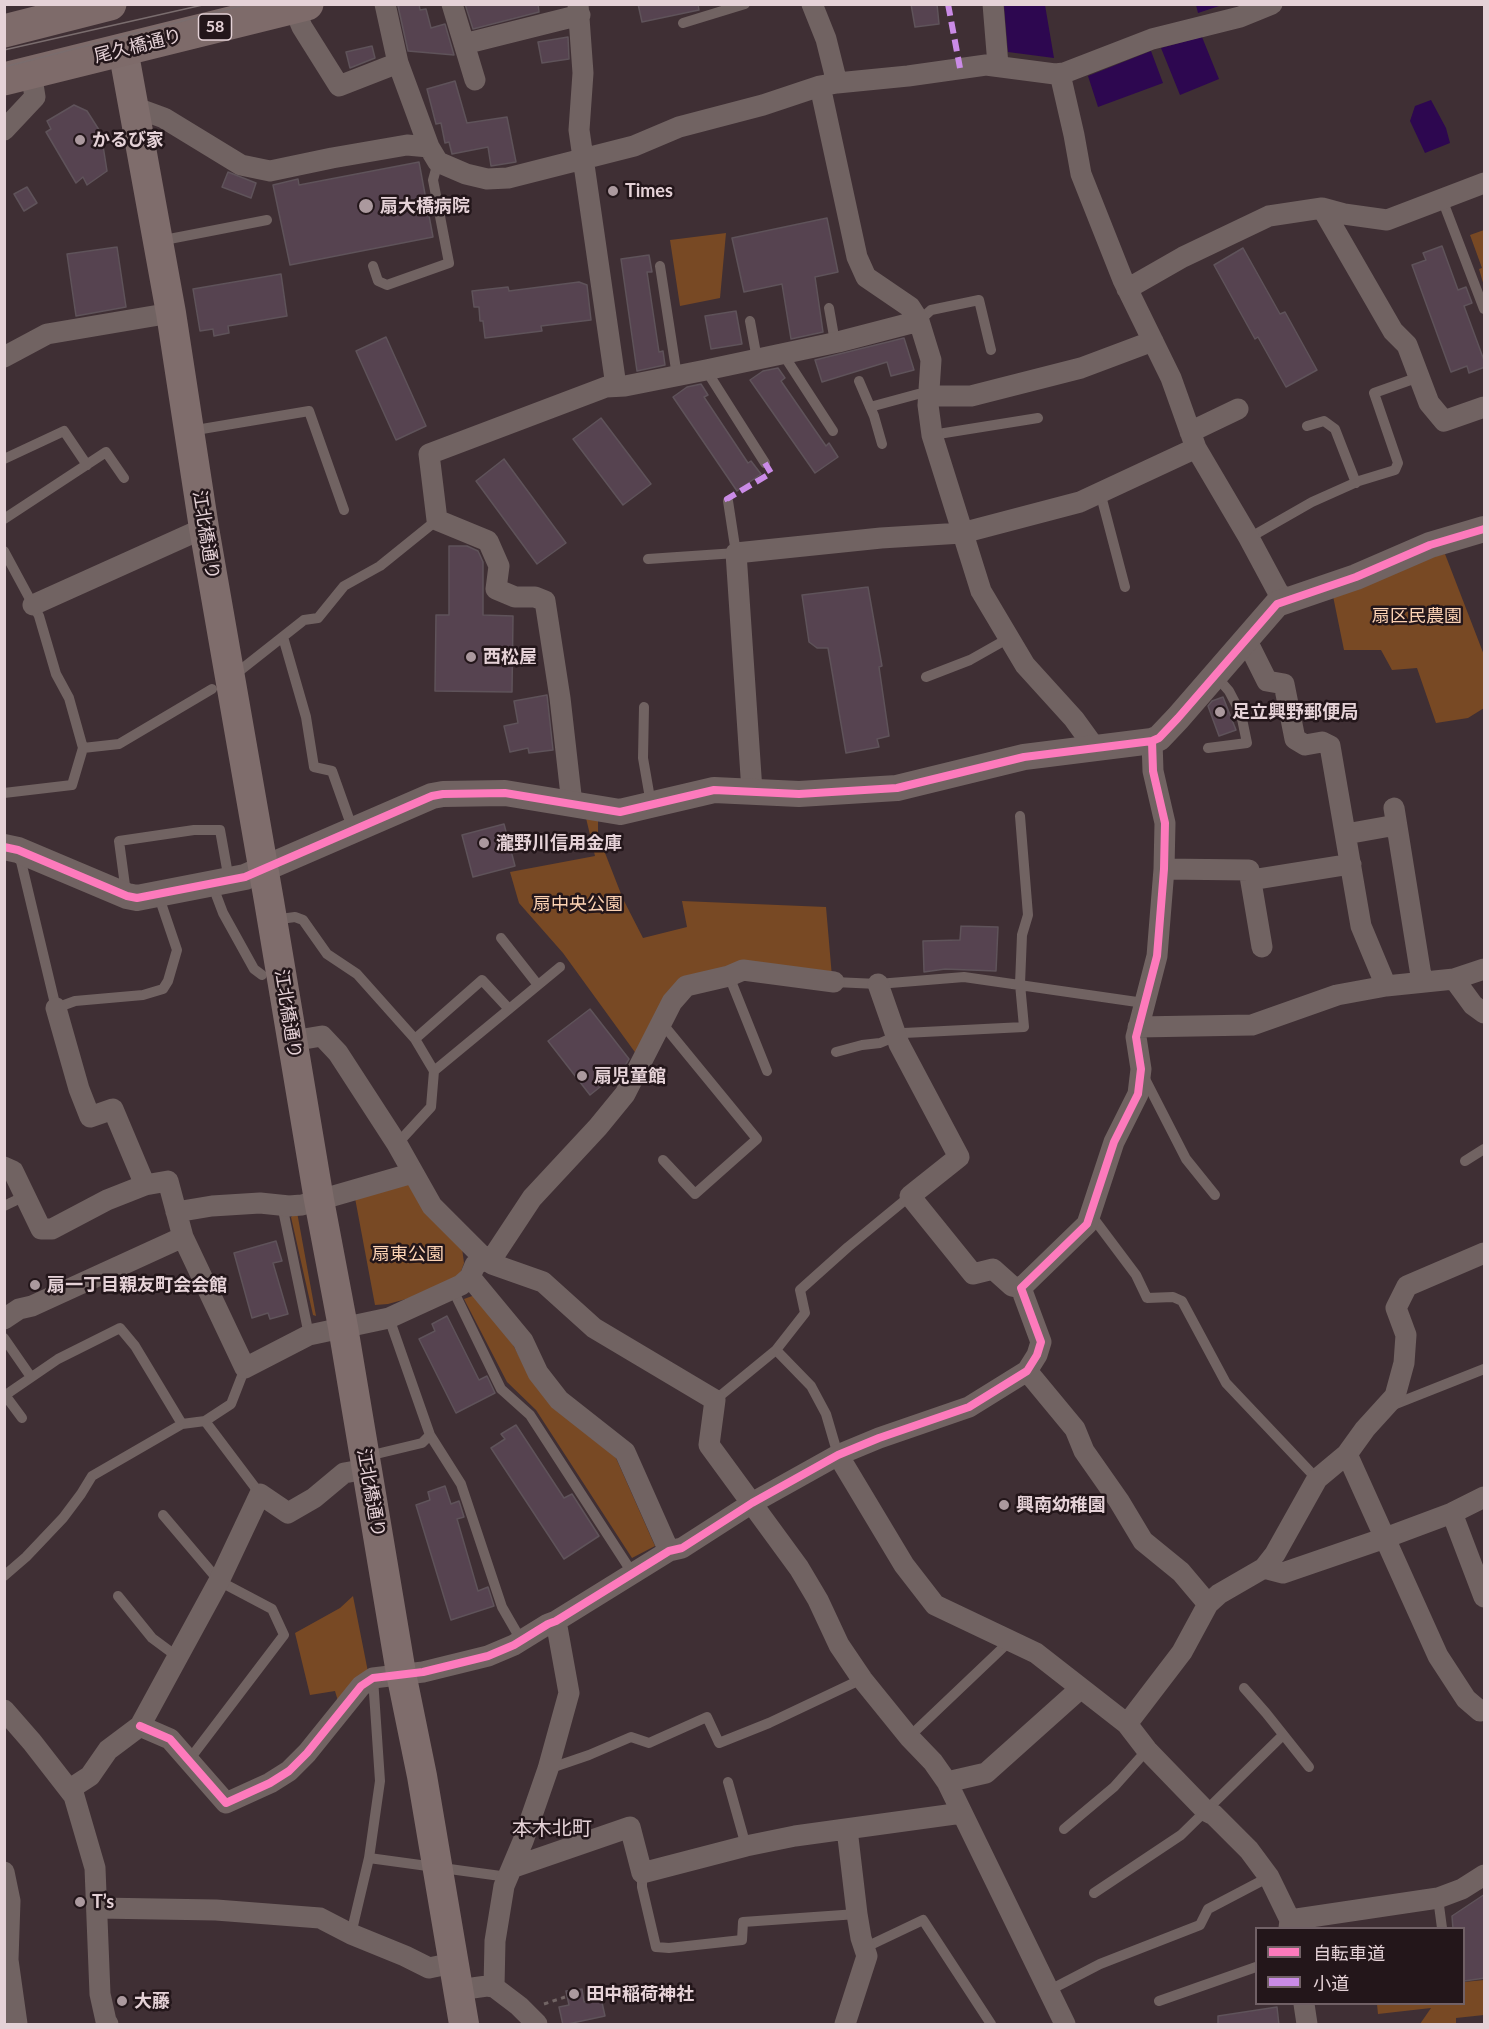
<!DOCTYPE html>
<html>
<head>
<meta charset="utf-8">
<style>
  body { margin:0 }
  #map { position:relative; width:1489px; height:2029px; overflow:hidden; background:#3f2f34; font-family:Lato,"Noto Sans JP",sans-serif }
  canvas { display:block }
  .frame { position:absolute; inset:0; border:6px solid #e5d2d7; pointer-events:none }
  .legend { position:absolute; left:1255px; top:1927px; width:210px; height:78px; box-sizing:border-box; background:#23161a; border:2px solid #716166; margin:0; padding:8px 10px; list-style:none; font-size:18px; color:#e5d2d7 }
  .legend li { display:flex; align-items:center; gap:12px; height:30px }
  .legend b { width:30px; border:2px solid #716166 }
</style>
</head>
<body>
<div id="map">
<canvas width="1489" height="2029"></canvas>
<div class="frame"></div>
<ul class="legend">
<li><b style="height:8px;background:#fd7abc"></b>自転車道</li>
<li><b style="height:8px;background:#ca8be6"></b>小道</li>
</ul>
</div>
<script>
const c = document.querySelector('canvas').getContext('2d');
c.lineJoin = 'round';
function fillPath(path, color) { c.fillStyle = color; c.fill(path, 'evenodd'); }
const shape = rows => new Path2D(rows.map(r => 'M' + r).join(''));
function trace(path, color, width, dash) { c.strokeStyle = color; c.lineWidth = width; c.lineCap = dash ? 'butt' : 'round'; c.setLineDash(dash || []); c.stroke(path); }
function label(font, color, halo, rows, align = 'center') {
  c.font = font + ' Lato,"Noto Sans JP",sans-serif'; c.lineWidth = 5; c.setLineDash([]); c.textBaseline = 'middle'; c.strokeStyle = halo; c.fillStyle = color; for (const [text, x, y, turn = 0] of rows) {
    c.save(); c.translate(x, y); c.rotate((+turn || 0) * Math.PI / 180); c.textAlign = isNaN(turn) ? turn : align; if (halo) c.strokeText(text, 0, 0); c.fillText(text, 0, 0); c.restore();
  }
}
const green = shape([
  [1484,230,1484,286,1479,269,1482,268,1470,235],
  [726,233,720,298,680,306,670,240],
  [1445,554,1484,655,1484,708,1468,718,1436,723,1417,668,1392,670,1381,650,1344,650,1333,596,1427,558],
  [586,818,598,820,598,835,623,899,643,938,687,927,682,901,826,907,832,977,682,981,637,1055,563,953,519,903,510,872,595,856],
  [408,1183,462,1248,464,1263,459,1277,417,1296,388,1304,375,1305,355,1198],
  [297,1212,316,1316,313,1315,291,1217],
  [475,1295,513,1345,534,1383,616,1458,655,1546,632,1558,536,1410,507,1382,464,1299],
  [353,1596,368,1672,338,1701,335,1691,310,1695,295,1633,340,1608],
  [1484,1980,1484,2015,1456,2018,1456,2024,1420,2024,1431,2008,1378,2014,1377,2004,1464,2004,1464,1982]
]);
const water = shape([
  [1225,4,1198,13,1196,5,1196,4],
  [1004,5,1045,5,1054,58,1008,52],
  [1202,37,1219,79,1180,95,1161,48],
  [1151,51,1163,83,1098,107,1088,76],
  [1431,100,1446,128,1450,143,1425,153,1410,121,1415,106]
]);
const building = shape([
  [405,4,419,4,420,10,426,9,431,28,445,24,454,55,408,51,398,6,405,4],
  [465,4,538,4,539,12,473,29,465,4],
  [638,4,698,4,699,10,642,22,638,4],
  [911,4,937,4,939,24,915,27,911,4],
  [568,37,569,59,542,63,538,42,568,37],
  [372,46,375,58,350,68,346,52,372,46],
  [455,81,467,123,507,117,516,162,491,166,488,147,452,154,449,142,445,143,441,123,436,124,427,89,455,81],
  [74,105,87,111,101,133,107,171,87,185,83,177,76,183,46,132,51,129,47,121,74,105],
  [419,162,433,237,290,265,273,185,298,179,299,185,419,162],
  [228,172,256,183,251,198,222,187,228,172],
  [27,187,37,203,24,211,14,194,27,187],
  [827,218,838,272,815,277,823,332,791,339,782,284,744,292,732,238,827,218],
  [1442,246,1458,290,1466,287,1472,303,1464,306,1485,363,1485,367,1469,373,1467,366,1451,372,1412,265,1426,260,1423,253,1442,246],
  [117,247,126,307,76,316,67,254,117,247],
  [1243,248,1280,314,1285,312,1317,370,1286,387,1258,337,1255,339,1214,265,1243,248],
  [649,255,652,272,647,272,659,352,663,351,665,365,637,371,621,259,649,255],
  [281,274,287,316,228,326,229,333,214,336,213,329,200,331,193,289,281,274],
  [579,282,587,285,591,320,541,326,542,331,485,338,483,321,480,321,479,307,474,307,472,291,508,287,509,291,579,282],
  [736,311,742,344,711,349,705,316,736,311],
  [386,337,426,426,396,440,356,351,386,337],
  [904,338,914,370,891,376,887,362,822,382,815,360,904,338],
  [778,368,785,378,781,381,826,446,829,443,838,457,815,473,750,380,763,371,778,368],
  [701,384,708,395,704,397,748,463,751,461,761,474,737,491,673,397,687,387,701,384],
  [601,418,651,484,623,505,573,439,601,418],
  [504,459,566,543,537,564,476,481,504,459],
  [449,546,467,546,478,551,483,562,483,615,513,616,512,692,435,691,436,615,449,615,449,546],
  [868,587,882,666,879,667,889,736,877,739,879,747,846,753,828,648,817,648,809,642,802,595,868,587],
  [547,695,553,750,529,753,528,748,510,752,504,726,518,723,514,701,547,695],
  [1223,697,1236,730,1219,736,1208,706,1212,701,1223,697],
  [504,824,515,866,473,877,462,835,504,824],
  [961,926,998,927,996,971,945,969,924,972,923,941,960,940,961,926],
  [590,1009,629,1059,626,1064,608,1077,610,1079,590,1095,548,1041,590,1009],
  [276,1241,282,1261,273,1263,288,1314,270,1319,268,1313,252,1318,234,1253,276,1241],
  [447,1316,479,1380,487,1376,495,1393,456,1413,419,1339,435,1331,432,1324,447,1316],
  [516,1425,564,1498,572,1494,599,1536,564,1559,491,1448,505,1439,501,1434,516,1425],
  [445,1486,451,1504,459,1501,464,1517,457,1519,478,1591,488,1587,494,1606,451,1620,416,1505,430,1500,428,1492,445,1486],
  [1485,1894,1485,1978,1464,1981,1464,1929,1453,1929,1452,1916,1485,1894],
  [582,1989,584,2002,601,1998,605,2016,563,2025,559,2007,569,2005,566,1991,582,1989],
  [1277,2007,1279,2025,1218,2025,1218,2016,1277,2007]
]);
const path = shape([
  [544,2004,565,1997]
]);
const service = shape([
  [683,23,745,4],
  [1442,199,1484,309],
  [159,241,267,220],
  [373,266,378,281,387,285,449,263,433,180,438,162],
  [660,266,677,376],
  [829,308,835,342],
  [750,321,757,359],
  [919,321,931,310,979,300,991,350],
  [783,354,833,431],
  [706,370,765,463],
  [859,381,874,416,882,444],
  [870,407,918,394,928,396],
  [1307,426,1324,421,1335,429,1356,483],
  [190,431,309,411,344,510],
  [932,435,1038,418],
  [4,459,64,431,87,465],
  [1100,492,1125,587],
  [4,519,106,452,124,478],
  [1249,538,1312,502,1359,481,1395,470,1398,463,1374,393,1419,377],
  [4,551,39,616,56,674,69,698,83,748,72,785,4,793],
  [648,559,736,553,728,501],
  [283,637,306,717,314,767,332,771,353,830],
  [233,676,304,620,318,618,344,586,380,566,437,520],
  [926,677,970,660,1009,638],
  [644,707,643,758,651,804],
  [83,748,119,744,212,689],
  [1208,748,1247,743,1241,714,1229,691,1216,676],
  [19,853,56,1008,75,1001,143,995,163,989,168,981,177,950,158,894],
  [212,884,223,913,254,969,262,975],
  [126,893,119,841,194,830,220,830,229,880],
  [273,920,295,917,303,920,327,954,357,974,415,1039,434,1071,431,1107,397,1144],
  [501,938,538,985],
  [729,976,767,1071],
  [834,982,878,984,964,977,1144,1003],
  [661,1022,757,1139,695,1194,663,1160],
  [415,1039,482,980,509,1009],
  [836,1052,862,1045,880,1043,904,1033,1024,1027,1020,984,1022,935,1028,915,1020,816],
  [434,1071,560,967],
  [1143,1075,1186,1159,1215,1195],
  [1465,1161,1484,1149],
  [282,1205,309,1335],
  [4,1206,25,1196],
  [1091,1215,1136,1275,1147,1298,1173,1297,1182,1301,1226,1383,1317,1479],
  [453,1290,501,1389,530,1415,633,1574],
  [4,1338,31,1377],
  [776,1350,811,1386,826,1414,838,1455],
  [5,1395,22,1418],
  [4,1396,58,1359,120,1328,135,1346,182,1424],
  [715,1400,776,1350,805,1313,800,1290,848,1247,910,1196],
  [1393,1405,1484,1369],
  [205,1421,260,1494],
  [430,1435,461,1484,502,1607,521,1640],
  [368,1456,422,1443,430,1435,389,1318],
  [163,1515,219,1581,272,1609,284,1635,189,1760],
  [4,1576,26,1557,63,1518,81,1494,92,1476,182,1424,205,1421,231,1404,245,1368],
  [118,1596,152,1638,179,1658],
  [1244,1688,1266,1713,1309,1767],
  [909,1737,1011,1640],
  [548,1769,589,1755,631,1737,649,1743,707,1717,719,1743,769,1723,862,1679],
  [728,1782,746,1846],
  [1064,1829,1114,1787,1147,1750],
  [369,1858,508,1877],
  [642,1873,642,1887,656,1947,669,1948,742,1940,743,1922,857,1914],
  [1094,1893,1181,1835,1283,1735],
  [1438,1898,1442,1928],
  [351,1934,369,1858,380,1781,373,1678],
  [864,1948,923,1920,991,2024],
  [1048,1991,1100,1964,1200,1925,1208,1909,1269,1877],
  [1159,2001,1256,1967]
]);
const minor = shape([
  [385,4,398,63,429,147,438,162,466,174,487,179,508,178,634,146,679,127,763,105,820,86,837,83,908,76,986,65,1055,74,1064,73,1152,39,1240,17,1272,4],
  [452,4,475,80],
  [578,4,583,73,579,130,616,386],
  [812,4,826,39,837,83],
  [993,4,998,65],
  [294,8,302,27,339,86,398,63],
  [464,44,580,15],
  [1060,74,1074,135,1081,174,1123,280,1171,378,1196,448,1249,538,1278,592,1286,600],
  [820,86,857,257,866,277,910,307,919,321,931,360,928,405,932,435,981,591,1025,665,1074,719,1095,748],
  [134,107,164,118,241,165,270,171,332,158,407,145,429,147],
  [4,130,35,97,31,72],
  [1322,208,1393,331,1407,345,1429,403,1444,421,1484,407],
  [1127,289,1183,257,1269,216,1322,208,1344,214,1387,220,1484,183],
  [4,357,47,334,171,313],
  [928,396,971,396,1081,368,1153,341],
  [1190,432,1238,409],
  [33,605,204,528],
  [1247,641,1267,681,1284,684,1295,739,1305,745,1322,742,1330,746,1361,926,1386,986],
  [752,791,736,553,881,538,962,533,1080,502,1196,448],
  [572,804,560,698,545,601,535,597,515,597,496,589,499,566,488,541,437,520,429,454,606,387,625,386,706,370,838,342,919,321],
  [1394,808,1422,982],
  [1346,834,1396,825],
  [1164,869,1249,870,1262,947],
  [1251,880,1351,864],
  [1454,979,1473,1005,1484,1013],
  [878,984,899,1044,959,1157,910,1196,973,1274,993,1269,1012,1286,1021,1288],
  [56,1008,79,1089,90,1117,113,1109,145,1185],
  [1138,1027,1252,1025,1337,995,1386,986,1454,979,1484,969],
  [292,1041,322,1036,338,1053,397,1144,432,1206,485,1259,492,1264,543,1282,594,1328,715,1400,709,1445,799,1568,818,1600,839,1645,862,1679,909,1737,933,1762,947,1782,1065,2024],
  [4,1167,13,1171,41,1229,52,1229,107,1200,145,1185,168,1181,183,1237,245,1368,309,1335,389,1318,461,1285,470,1277,475,1265,495,1254,532,1198,598,1127,625,1094,672,1002,686,986,729,976,743,970,834,982],
  [176,1212,212,1206,260,1203,289,1206,302,1205,413,1173],
  [470,1277,523,1341,538,1373,559,1400,625,1452,669,1551],
  [4,1319,19,1309,32,1306,183,1237],
  [1027,1371,1075,1429,1084,1451,1119,1501,1143,1541,1181,1572,1208,1604],
  [1347,1454,1438,1656,1466,1699,1480,1711,1484,1710],
  [838,1455,904,1565,935,1605,1036,1653,1127,1724,1147,1750,1206,1811,1214,1815,1249,1850,1269,1877,1290,1920,1289,1928],
  [1452,1513,1484,1597],
  [1264,1568,1283,1573,1385,1538,1452,1513,1484,1497],
  [4,1710,32,1742,74,1796,95,1868,100,1994,106,2021,108,2024],
  [1127,1724,1182,1652,1208,1604,1219,1594,1264,1568,1275,1554,1317,1479,1347,1454,1365,1429,1395,1396,1404,1363,1406,1335,1396,1308,1407,1286,1484,1253],
  [140,1726,170,1739,226,1803,270,1783,289,1771,307,1753,361,1686,373,1678,423,1672,488,1656,514,1645,548,1624,556,1621,669,1551,682,1548,752,1503,838,1455,879,1438,969,1407,1027,1371,1037,1355,1041,1342,1021,1288,1087,1224,1114,1142,1138,1094,1141,1069,1136,1037,1157,956,1164,869,1165,823,1153,771,1152,741],
  [947,1782,986,1773,1081,1688],
  [70,1789,90,1776,108,1750,140,1726,219,1581,260,1494,288,1513,314,1498,344,1473,367,1469],
  [514,1867,630,1827,642,1873,746,1846,795,1836,962,1813],
  [4,1872,10,1901,8,1960,17,2024],
  [98,1908,216,1910,320,1918,351,1934,405,1956,429,1968,453,1963],
  [1290,1920,1438,1898,1462,1889,1484,1875],
  [494,1987,495,1941,504,1886,523,1841,548,1769,569,1693,556,1621],
  [458,1990,487,1986,494,1987,519,2006,537,2024],
  [1304,2004,1307,2024],
  [845,2024,867,1956,861,1938,857,1914,847,1829]
]);
const tertiary = shape([
  [4,847,18,850,127,896,137,898,245,877,432,796,443,794,505,793,620,812,714,790,799,794,897,788,1024,757,1152,741,1159,738,1178,718,1277,604,1356,577,1430,545,1484,529]
]);
const secondary = shape([
  [123,49,171,313,204,528,269,901,319,1200,343,1327,401,1673,422,1776,464,2024]
]);
const primary = shape([
  [4,31,110,4],
  [4,79,307,4]
]);
const tram = shape([
  [4,50,207,4],
  [4,67,248,4]
]);
const quiet = shape([
  [948,4,960,68],
  [728,501,727,499,771,473,765,463]
]);
const cycleway = shape([
  [4,847,18,850,127,896,137,898,245,877,432,796,443,794,505,793,620,812,714,790,799,794,897,788,1024,757,1152,741,1159,738,1178,718,1277,604,1356,577,1430,545,1484,529],
  [140,1726,170,1739,226,1803,270,1783,289,1771,307,1753,361,1686,373,1678,423,1672,488,1656,514,1645,548,1624,556,1621,669,1551,682,1548,752,1503,838,1455,879,1438,969,1407,1027,1371,1037,1355,1041,1342,1021,1288,1087,1224,1114,1142,1138,1094,1141,1069,1136,1037,1157,956,1164,869,1165,823,1153,771,1152,741]
]);
const markers = [
  [80,140,6,"#ab999e"],
  [613,191,6,"#ab999e"],
  [366,206,8,"#ab999e"],
  [471,657,6,"#ab999e"],
  [1220,712,6,"#ab999e"],
  [484,843,6,"#ab999e"],
  [582,1076,6,"#ab999e"],
  [35,1285,6,"#ab999e"],
  [1004,1505,6,"#ab999e"],
  [80,1902,6,"#ab999e"],
  [574,1994,6,"#ab999e"],
  [122,2001,6,"#ab999e"]
];
const shields = [
  [215,27,33]
];
const shieldNames = [
  ["58",215,27]
];
const streetNames = [
  ["尾久橋通り",138,46,-14],
  ["江北橋通り",206,535,81],
  ["江北橋通り",288,1014,81],
  ["江北橋通り",371,1493,80]
];
const poiNames = [
  ["かるび家",92,140],
  ["Times",625,191],
  ["扇大橋病院",380,206],
  ["西松屋",483,657],
  ["足立興野郵便局",1232,712],
  ["瀧野川信用金庫",496,843],
  ["扇児童館",594,1076],
  ["扇一丁目親友町会会館",47,1285],
  ["興南幼稚園",1016,1505],
  ["T’s",92,1902],
  ["田中稲荷神社",586,1994],
  ["大藤",134,2001]
];
const parkNames = [
  ["扇区民農園",1417,616],
  ["扇中央公園",578,904],
  ["扇東公園",408,1254]
];
const neighbourhoodNames = [
  ["本木北町",552,1829]
];
fillPath(green, '#784924');
fillPath(water, '#2d0750');
fillPath(building, '#564350');
trace(building, '#5f535a', 1.5);
trace(path, '#716464', 3, [4.5, 4.5]);
trace(service, '#716362', 10);
trace(minor, '#716362', 21);
trace(tertiary, '#716362', 26);
trace(secondary, '#7f6d6c', 30);
trace(primary, '#7e6b6a', 33);
trace(tram, '#7a6d6e', 1.5);
trace(quiet, '#ca8be6', 6, [12, 6]);
trace(cycleway, '#fd7abc', 8);
for (const [x, y, r, color] of markers) { const dot = new Path2D(); dot.arc(x, y, r, 0, 2 * Math.PI); c.fillStyle = color; c.fill(dot); trace(dot, '#23161a', 2); }
for (const [x, y, w] of shields) { const box = new Path2D(); box.roundRect(x - w / 2, y - 13, w, 26, 4.5); c.fillStyle = '#23161a'; c.fill(box); trace(box, '#e5d2d7', 1.5); }
label('bold 16px', '#e5d2d7', null, shieldNames);
label('18px', '#e5d2d7', '#23161a', streetNames);
label('bold 18px', '#e5d2d7', '#23161a', poiNames, 'left');
label('18px', '#fdd3b4', '#23161a', parkNames);
label('20px', '#e5d2d7', '#23161a', neighbourhoodNames);
</script>
</body>
</html>
